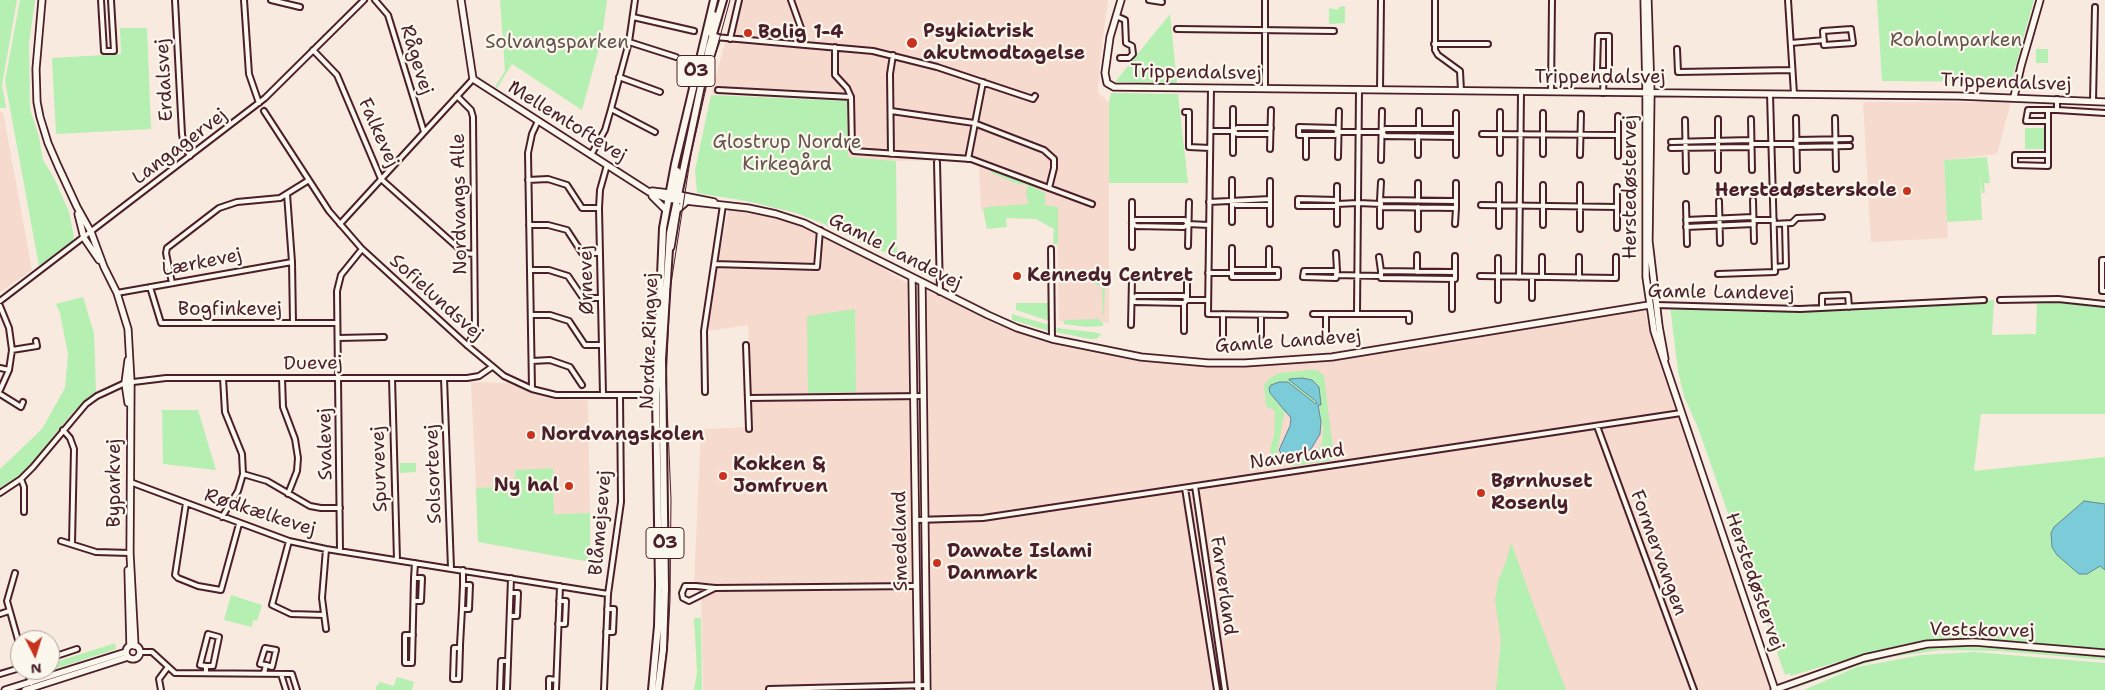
<!DOCTYPE html>
<html>
<head>
<meta charset="utf-8">
<style>
  body { margin:0 }
  #map { position:relative; width:2105px; height:690px; overflow:hidden; background:#f8eade; font-family:"Shantell Sans",sans-serif }
  canvas { display:block }
  .north { position:absolute; left:10px; top:630px; width:50px; height:50px; box-sizing:border-box; background:#fbf7ec; border:1px solid #b4a19f; border-radius:50%; rotate:175deg; font-size:14px; font-weight:700; line-height:20px; text-align:center; color:#4a1f2b }
  .north::after { content:''; display:block; margin:auto; width:18px; height:22px; background:#c8321e; clip-path:polygon(50% 0,100% 100%,50% 72%,0 100%) }
</style>
</head>
<body>
<div id="map">
<canvas width="2105" height="690"></canvas>
<div class="north">N</div>
</div>
<script>
const c = document.querySelector('canvas').getContext('2d');
c.lineJoin = 'round';
function fillPath(path, color) { c.fillStyle = color; c.fill(path, 'evenodd'); }
const shape = rows => new Path2D(rows.map(r => 'M' + r).join(''));
function trace(path, color, width, dash) { c.strokeStyle = color; c.lineWidth = width; c.lineCap = dash ? 'butt' : 'round'; c.setLineDash(dash || []); c.stroke(path); }
function label(font, color, halo, rows, align = 'center') {
  c.font = font + ' "Shantell Sans",sans-serif'; c.lineWidth = 4.5; c.setLineDash([]); c.textBaseline = 'middle'; c.strokeStyle = halo; c.fillStyle = color; for (const [text, x, y, turn = 0] of rows) {
    c.save(); c.translate(x, y); c.rotate((+turn || 0) * Math.PI / 180); c.textAlign = isNaN(turn) ? turn : align; if (halo) c.strokeText(text, 0, 0); c.fillText(text, 0, 0); c.restore();
  }
}
const built = shape([
  [737,0,1108,0,1100,60,1098,92,1109,103,1109,323,1059,321,1057,208,981,210,979,164,947,160,896,161,848,157,846,100,711,94],
  [1863,102,2011,102,1997,154,1944,160,1948,238,1871,242],
  [3,112,32,270,0,292,0,113],
  [729,209,780,217,840,242,907,283,975,311,1082,349,1157,361,1270,363,1308,361,1643,307,1777,690,703,690,701,584,694,584,701,429,753,427,748,325,701,332],
  [471,382,508,383,539,396,553,399,588,400,590,513,554,514,553,469,516,486,476,488]
]);
const green = shape([
  [0,0,17,0,2,85,6,108,0,108],
  [20,0,35,0,29,43,30,109,39,137,43,160,55,180,69,212,74,237,72,242,39,266,5,81],
  [500,0,607,0,602,37,582,110,512,64,497,88,495,87,505,71],
  [1877,0,2034,0,2011,82,1882,81],
  [1345,6,1345,23,1329,24,1329,8,1338,10,1339,7],
  [1170,14,1177,83,1115,82],
  [120,28,147,28,151,129,56,134,52,58,121,54],
  [2036,49,2048,49,2048,63,2036,63],
  [1111,93,1178,94,1188,183,1109,183,1109,103],
  [711,95,847,101,848,157,896,161,897,258,883,251,876,250,824,224,796,213,747,201,697,193,695,170],
  [2025,128,2046,128,2046,149,2025,149],
  [1987,157,1990,183,1984,183,1985,193,1982,193,1980,174,1982,220,1947,222,1944,160],
  [989,167,1033,183,1033,187,1045,193,1045,205,1058,207,1058,245,1053,243,1054,229,1036,219,1006,218,1007,227,987,229,983,209,988,207,1028,204,1026,192,1028,185,1015,183,990,172],
  [1101,273,1105,274,1104,315,1103,315,1102,287,1093,283,1093,274],
  [83,297,94,333,96,392,73,412,31,464,20,475,0,488,0,469,42,429,65,388,68,354,60,313,56,304],
  [1994,300,1992,335,2036,334,2037,300,2105,307,2105,414,1981,414,1974,471,2105,457,2105,649,2001,640,1956,638,1922,641,1879,650,1790,676,1790,673,1785,675,1698,428,1684,396,1678,371,1670,306,1736,311,1841,310],
  [1016,303,1049,303,1049,321,1016,310],
  [855,309,856,392,808,393,807,316],
  [1012,314,1049,325,1049,331,1012,320],
  [1099,319,1103,323,1103,326,1087,327,1064,324,1063,322,1067,320],
  [1057,328,1099,333,1101,335,1096,339,1090,339,1056,332],
  [1309,370,1317,370,1324,376,1334,458,1328,461,1290,466,1288,463,1318,450,1322,444,1323,429,1318,405,1321,404,1319,387,1289,380,1318,403,1316,404,1288,382,1277,402,1285,410,1277,452,1281,463,1277,466,1272,462,1270,449,1274,436,1275,411,1266,406,1264,385,1270,378,1280,373],
  [162,410,198,410,216,470,163,464],
  [400,463,416,463,416,472,400,473],
  [553,468,554,514,590,513,590,562,478,542,476,488,515,486,515,470],
  [1511,542,1536,612,1566,690,1496,690,1501,640,1495,601,1498,581,1506,562],
  [231,595,262,605,257,621,253,620,252,627,224,620],
  [694,618,701,618,702,690,694,690,697,672],
  [115,643,116,649,33,676,31,670,50,670,50,664],
  [1942,646,2000,648,2105,657,2105,660,2000,651,1941,650,1890,657,1860,665,1795,688,1795,686,1859,662,1890,654],
  [1974,652,2105,663,2105,690,1804,690,1857,667,1922,655],
  [397,677,414,682,412,690,376,690,376,687,380,682,394,686]
]);
const water = shape([
  [1302,378,1312,380,1319,387,1321,405,1318,405,1321,422,1320,434,1311,449,1300,455,1287,458,1282,455,1279,450,1290,426,1291,418,1270,393,1269,388,1271,385,1279,382,1288,382,1316,404,1317,402,1289,380,1289,379,1302,378],
  [2084,501,2105,504,2105,570,2100,566,2087,574,2079,574,2057,555,2052,547,2051,533,2054,527,2084,501]
]);
const street = shape([
  [101,0,104,51,114,51,111,0],
  [175,0,182,134,184,146,190,156],
  [244,0,249,74,259,103],
  [271,0,300,7],
  [375,0,388,15,424,132],
  [791,0,801,28,800,44],
  [1149,0,1162,2],
  [1435,0,1435,50,1438,55,1460,71,1461,91],
  [1788,0,1794,94],
  [1116,16,1125,20,1126,43,1132,46,1133,54,1129,58,1120,58],
  [633,17,694,31],
  [1177,29,1334,31],
  [1851,29,1853,43,1824,45,1823,31,1851,29],
  [715,37,873,51,937,67,1033,99,1035,96],
  [730,39,739,0],
  [629,42,676,57],
  [1791,43,1824,40],
  [1434,44,1488,44],
  [835,47,835,75,847,88,851,97,852,148,854,151,971,159,1092,204],
  [1677,49,1678,72,1792,70],
  [313,50,337,75,381,179,464,253,474,254],
  [619,77,660,92],
  [1211,88,1208,314,1285,315],
  [1265,89,1265,0],
  [718,90,851,97],
  [1380,90,1381,0],
  [1551,92,1552,0],
  [1603,93,1604,71,1609,71,1609,36,1598,36,1597,71,1604,71],
  [457,96,471,110,473,117,475,329,468,346],
  [2057,99,2057,110,2105,113],
  [2093,101,2095,7],
  [611,109,655,132],
  [2048,110,2048,166,2015,165,2015,155,2048,155],
  [264,111,329,211,362,249,468,346,504,376,532,389,556,395,656,395],
  [891,111,974,123,1044,150,1054,159,1054,168,1049,188],
  [1419,111,1419,129],
  [1185,112,1189,112,1189,147,1210,148],
  [1796,118,1797,170],
  [1835,118,1836,169],
  [1718,119,1718,170],
  [1751,119,1752,170],
  [1685,120,1686,171],
  [2048,121,2026,121,2028,110,2057,110],
  [1211,131,1233,131,1237,134,1270,134],
  [1233,131,1237,128,1271,128],
  [1338,132,1335,128,1299,127,1299,135,1335,135,1338,132,1382,132,1385,136,1456,137],
  [1382,132,1385,129,1456,129],
  [1482,134,1618,135],
  [1306,135,1306,157],
  [1418,136,1418,155],
  [1796,140,1850,139],
  [1671,142,1751,140],
  [1751,144,1796,144],
  [1796,147,1850,146],
  [1671,148,1751,147],
  [1270,149,1271,110],
  [1233,153,1233,109],
  [1500,153,1500,112],
  [891,154,890,74,893,55],
  [1543,154,1543,113],
  [591,155,605,130,611,109,629,42,635,0],
  [1456,155,1456,113],
  [1580,155,1581,114],
  [1618,156,1618,116],
  [1338,157,1339,111],
  [968,159,983,82],
  [1381,160,1382,111],
  [937,162,940,292],
  [528,180,548,179,567,185,582,208,599,208],
  [1456,183,1456,201],
  [1337,186,1337,200],
  [287,194,292,262,293,323],
  [1380,200,1381,182],
  [1418,200,1418,183],
  [1753,200,1754,241],
  [1232,201,1236,205,1270,205],
  [1719,201,1720,243],
  [1209,202,1270,199],
  [1337,204,1337,200,1298,199,1298,206,1337,206,1337,204,1358,203,1381,204,1380,207,1456,208,1456,201,1380,200,1381,204],
  [1686,204,1687,244],
  [1481,205,1617,207],
  [1686,220,1753,217],
  [1754,220,1774,220],
  [1232,222,1232,180],
  [340,224,473,79],
  [1188,224,1185,220,1135,220,1132,223,1136,226,1184,227,1188,224,1209,225],
  [1270,224,1270,181],
  [1337,224,1337,206],
  [1455,224,1456,208],
  [1774,224,1792,223,1797,218,1822,217],
  [529,225,548,225,567,230,582,253,600,253],
  [1543,225,1543,185],
  [1380,226,1380,207],
  [1499,226,1499,185],
  [1686,227,1754,224],
  [1617,228,1617,187],
  [1418,229,1418,207],
  [1580,229,1580,185],
  [1188,246,1189,202],
  [1132,247,1132,202],
  [1232,248,1232,270],
  [1051,249,1052,339],
  [1336,253,1337,271],
  [1379,257,1381,271],
  [2105,260,2102,260,2102,291,2105,291],
  [714,264,817,267,820,230],
  [1775,267,1786,266,1785,224],
  [530,270,549,270,568,276,583,298,601,298],
  [1269,270,1269,249],
  [1417,272,1417,255],
  [1455,272,1455,256],
  [1208,273,1232,273,1232,270,1278,270,1278,277,1232,277,1232,273],
  [1718,274,1775,272,1770,94],
  [1336,275,1337,271,1304,271,1303,277,1336,278,1336,275,1381,276,1381,278,1455,279,1455,272,1381,271,1381,276],
  [1480,276,1616,278,1616,257],
  [1519,277,1521,92],
  [1542,277,1542,257],
  [1579,278,1579,257],
  [172,283,166,253,167,248,219,208,237,202,280,198,309,180],
  [150,287,161,323,337,323],
  [117,293,292,262],
  [1532,298,1532,277],
  [1187,300,1184,296,1136,296,1132,299,1135,302,1184,303,1187,300,1208,300],
  [1187,300,1187,277],
  [1498,300,1498,258],
  [2000,300,2058,299,2105,304],
  [0,301,265,98,364,0],
  [1656,305,1800,309,1984,300],
  [0,306,9,328,12,350,9,370,0,390],
  [1822,308,1822,296,1848,295,1849,307],
  [1452,309,1452,279],
  [1313,314,1409,314,1409,321],
  [1357,314,1359,90],
  [531,315,550,315,569,321,585,345,602,345],
  [1261,315,1261,335],
  [1131,325,1132,279],
  [1184,331,1184,303],
  [1223,336,1223,314],
  [1326,336,1326,314],
  [338,338,384,337],
  [746,345,749,429],
  [12,350,37,346,36,341],
  [532,361,550,360,570,367,582,385],
  [0,368,9,370],
  [282,378,283,407,295,439,298,458,297,471,288,494],
  [392,378,397,560],
  [444,378,451,568],
  [532,389,528,153,532,134,538,121],
  [705,392,704,331,723,205],
  [0,394,21,407,23,402],
  [603,395,599,208,600,190,607,165],
  [748,398,923,396],
  [1597,426,1694,690],
  [63,430,70,438,74,449,72,544],
  [243,474,267,481,310,506,321,508,340,508],
  [21,479,24,487,24,512],
  [130,482,289,541,326,549,608,594],
  [1195,486,1225,690],
  [1185,488,1217,690],
  [0,493,21,479,33,467,86,404,97,396,125,383,166,378,467,378,479,376,492,367],
  [186,503,175,575,178,578,198,586,221,590,239,524],
  [222,517,238,491,243,474,242,454,225,412,223,378],
  [916,520,983,518,1681,413],
  [61,541,96,552,130,553],
  [289,541,272,605,291,614,324,615],
  [326,549,322,598,326,629],
  [340,550,337,291,341,275,362,249],
  [15,573,7,601,20,647],
  [715,588,689,601,683,598,682,593,685,586,696,586,715,588,916,586],
  [414,601,421,601,422,578,414,578],
  [462,609,469,609,470,585,463,585],
  [0,614,9,611],
  [510,616,517,616,518,593,511,593],
  [558,624,565,624,566,601,559,601],
  [606,632,613,632,614,609,607,609],
  [413,635,405,635,405,663,412,663,414,578,415,563],
  [460,648,454,648,453,679,459,679,460,648,460,645,462,609,463,585,463,570],
  [140,652,152,652,175,673,292,674,297,690],
  [50,658,77,649],
  [27,670,31,683],
  [206,673,206,666,213,666,219,637,208,634,200,665,206,666],
  [264,673,266,665,272,667,276,650,265,648,260,664,266,665],
  [0,674,20,668],
  [281,674,286,690],
  [769,689,927,685],
  [161,690,159,679,168,667],
  [500,690,501,661,508,661],
  [507,690,511,578],
  [549,690,549,679,556,680],
  [556,690,560,586],
  [604,690,608,594,621,502,620,396]
]);
const secondary = shape([
  [42,0,36,69,37,102,40,117,48,143,58,166,77,207,91,232,104,267,117,293,128,329,131,382,130,553,135,646],
  [461,0,473,79,649,192,668,199,748,208,776,214,804,223,988,315,1017,328,1052,339,1141,357,1208,363,1245,363,1332,357,1649,305],
  [1121,0,1110,37,1105,73,1107,83,1114,87,1959,96,2105,102],
  [1644,0,1646,93,1646,277,1654,331,1775,690],
  [1648,0,1651,93,1649,241,1659,326,1665,359],
  [714,15,710,32,714,37],
  [706,71,717,37],
  [2014,97,2021,66,2040,0],
  [652,191,669,193,714,202],
  [652,196,666,210],
  [78,214,84,238,99,260],
  [671,247,677,210,685,203],
  [912,278,918,690],
  [922,283,927,690],
  [128,360,125,383,128,403],
  [128,570,130,646],
  '126 652a7 7 0 1 1 14 0a7 7 0 1 1-14 0Z',
  [5,690,126,652],
  [25,690,128,657],
  [1774,690,1864,658,1927,644,1974,642,2105,653]
]);
const primary = shape([
  [675,196,677,171],
  [652,690,658,626,659,585,656,395,663,228,675,164,714,0],
  [658,690,663,650,665,589,662,359,670,233,709,48,723,0]
]);
const tram = shape([
  [662,690,668,639,670,600,671,499,666,382,670,290,691,154,706,88,730,0]
]);
const markers = [
  [748,33,5,"#c8321e"],
  [912,43,6,"#c8321e"],
  [1907,191,5,"#c8321e"],
  [1017,276,5,"#c8321e"],
  [531,435,5,"#c8321e"],
  [723,476,5,"#c8321e"],
  [569,486,5,"#c8321e"],
  [1481,493,5,"#c8321e"],
  [937,563,5,"#c8321e"]
];
const shields = [
  [696,71,38],
  [665,543,38]
];
const shieldNames = [
  ["O3",696,71],
  ["O3",665,543]
];
const poiNames = [
  ["Psykiatrisk",923,32],
  ["akutmodtagelse",923,54],
  ["Bolig 1-4",758,33],
  ["Herstedøsterskole",1897,191,"right"],
  ["Kennedy Centret",1027,276],
  ["Nordvangskolen",541,435],
  ["Kokken &",733,465],
  ["Jomfruen",733,487],
  ["Børnhuset",1491,482],
  ["Rosenly",1491,504],
  ["Ny hal",559,486,"right"],
  ["Dawate Islami",947,552],
  ["Danmark",947,574]
];
const parkNames = [
  ["Roholmparken",1956,41],
  ["Solvangsparken",557,43],
  ["Glostrup Nordre",787,143],
  ["Kirkegård",787,165]
];
const streetNames = [
  ["Rågevej",416,60,73],
  ["Trippendalsvej",1196,73,1],
  ["Trippendalsvej",1600,78],
  ["Erdalsvej",165,80,-93],
  ["Trippendalsvej",2006,83,2],
  ["Mellemtoftevej",567,122,32],
  ["Falkevej",378,133,66],
  ["Langagervej",180,147,-37],
  ["Herstedøstervej",1631,187,-90],
  ["Nordvangs Alle",460,204,-91],
  ["Gamle Landevej",895,252,27],
  ["Lærkevej",202,263,-11],
  ["Ørnevej",587,280,-91],
  ["Gamle Landevej",1721,293,1],
  ["Sofielundsvej",436,298,42],
  ["Bogfinkevej",230,310],
  ["Nordre Ringvej",650,341,-88],
  ["Gamle Landevej",1288,342,-4],
  ["Duevej",313,364,-1],
  ["Svalevej",326,444,-91],
  ["Naverland",1297,457,-8],
  ["Spurvevej",380,469,-92],
  ["Solsortevej",434,474,-92],
  ["Byparkvej",115,483,-90],
  ["Rødkælkevej",260,513,18],
  ["Blåmejsevej",601,523,-85],
  ["Smedeland",901,541,-91],
  ["Formervangen",1658,553,70],
  ["Herstedøstervej",1754,582,71],
  ["Farverland",1223,586,82],
  ["Vestskovvej",1982,631,1]
];
fillPath(built, '#f5dacd');
fillPath(green, '#b5efb2');
fillPath(water, '#7ccbd9');
trace(water, '#688693', 1);
trace(street, '#4a1f2b', 8);
trace(secondary, '#4a1f2b', 9);
trace(primary, '#4a1f2b', 10);
trace(street, '#fbf7ec', 4);
trace(secondary, '#fbf7ec', 5.5);
trace(primary, '#fbf7ec', 6);
trace(tram, '#4a1f2b', 1);
for (const [x, y, r, color] of markers) { const dot = new Path2D(); dot.arc(x, y, r, 0, 2 * Math.PI); c.fillStyle = color; c.fill(dot); trace(dot, '#fbf7ec', 2); }
for (const [x, y, w] of shields) { const box = new Path2D(); box.roundRect(x - w / 2, y - 15.5, w, 31, 4); c.fillStyle = '#fbf7ec'; c.fill(box); trace(box, '#4a1f2b', 1); }
label('bold 18px', '#4a1f2b', null, shieldNames);
label('bold 19px', '#4a1f2b', '#fbf7ec', poiNames, 'left');
label('19px', '#65534d', '#fbf7ec', parkNames);
label('19px', '#4a1f2b', '#fbf7ec', streetNames);
</script>
</body>
</html>
